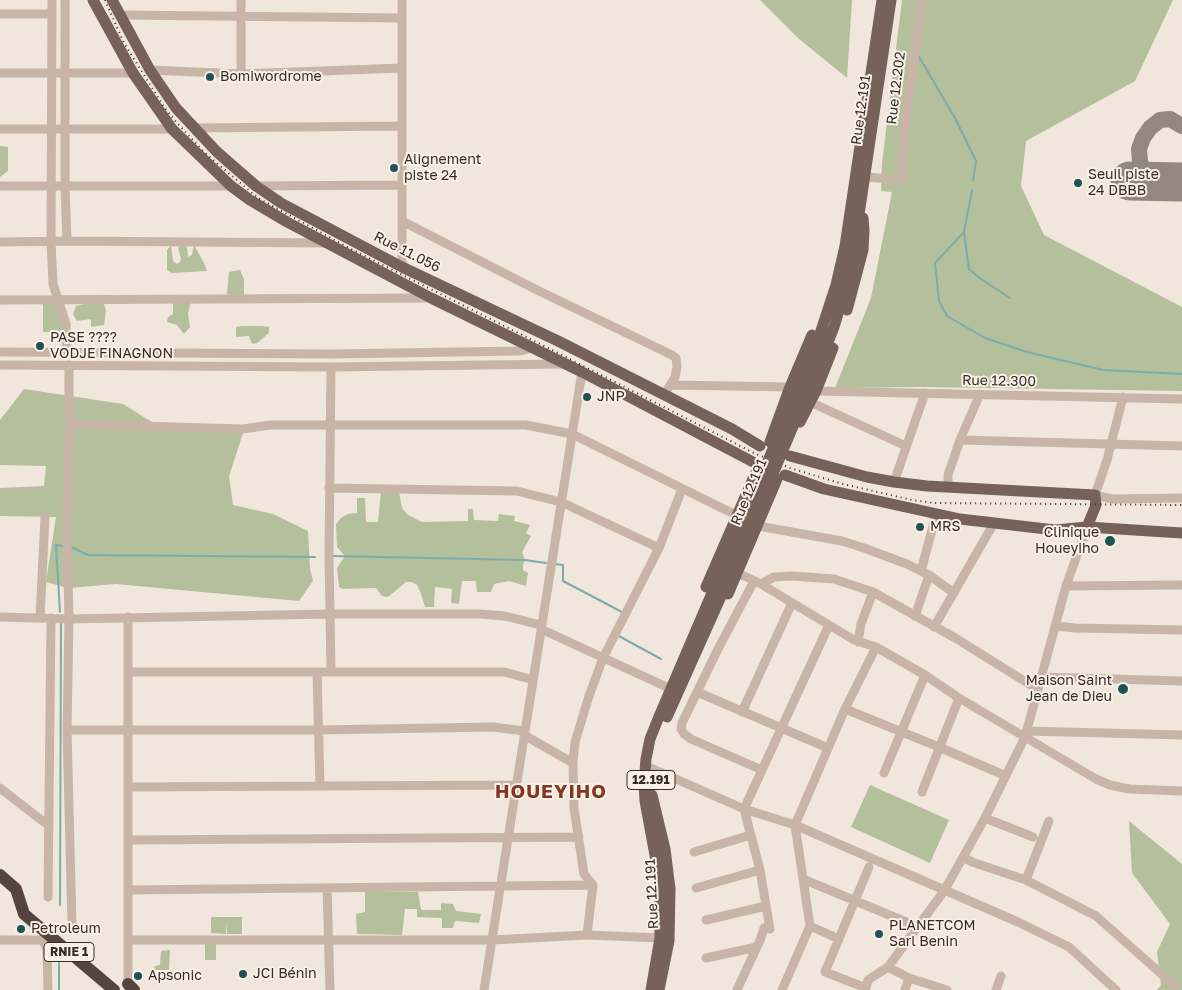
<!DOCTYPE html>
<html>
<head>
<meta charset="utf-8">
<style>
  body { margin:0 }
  canvas { display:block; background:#f1e6db }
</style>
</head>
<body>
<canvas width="1182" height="990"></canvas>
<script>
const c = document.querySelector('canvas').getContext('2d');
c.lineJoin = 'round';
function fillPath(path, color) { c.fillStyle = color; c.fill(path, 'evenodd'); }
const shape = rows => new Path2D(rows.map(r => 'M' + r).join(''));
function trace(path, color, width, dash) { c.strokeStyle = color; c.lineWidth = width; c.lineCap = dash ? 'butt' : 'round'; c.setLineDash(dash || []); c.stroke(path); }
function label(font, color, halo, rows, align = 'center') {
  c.font = font + ' "Golos Text",sans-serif'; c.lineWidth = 4; c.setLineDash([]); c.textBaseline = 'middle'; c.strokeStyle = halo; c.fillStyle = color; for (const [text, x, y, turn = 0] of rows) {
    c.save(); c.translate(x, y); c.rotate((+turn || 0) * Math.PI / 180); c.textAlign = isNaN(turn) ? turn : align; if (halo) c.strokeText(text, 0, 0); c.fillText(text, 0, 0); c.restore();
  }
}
const green = shape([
  [760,0,852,0,847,78,798,38],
  [902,0,1173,0,1135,81,1026,141,1021,186,1044,235,1182,307,1182,391,923,387,835,388,871,298,892,192,881,191,882,163],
  [0,146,8,147,8,171,0,177],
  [171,245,173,261,177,264,180,262,181,259,178,248,182,245,187,247,188,257,192,255,194,245,204,263,207,271,172,273,167,270,167,250],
  [240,270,244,279,244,297,227,294,229,272],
  [103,300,106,311,104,325,91,327,91,319,77,321,73,314,76,306],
  [173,300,191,301,188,313,190,327,184,334,177,325,167,322,168,317,173,314],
  [58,302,64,334,61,345,57,342,54,332,43,332,43,303],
  [242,326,262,326,269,327,269,333,257,343,252,344,249,336,236,337,236,327],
  [24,389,123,404,163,429,244,430,229,476,233,505,273,514,308,531,310,568,313,581,299,601,116,584,68,588,46,582,56,517,0,516,0,488,44,486,46,466,0,465,0,420],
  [381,491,399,492,402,508,408,515,422,522,468,521,468,509,473,509,474,520,498,521,499,514,515,516,514,521,530,525,526,533,531,536,522,552,525,560,523,565,523,570,528,573,526,586,509,581,494,584,491,592,477,592,476,581,462,581,459,604,451,603,452,589,435,587,434,607,425,607,420,591,417,585,412,582,406,582,388,597,382,596,376,588,343,589,339,587,337,568,345,556,337,547,336,524,341,518,348,514,357,513,357,498,365,498,366,522,378,522],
  [870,785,949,820,930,863,851,827],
  [1129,821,1182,864,1182,990,1157,990,1161,985,1157,952,1170,924,1132,873],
  [365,891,418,892,421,910,441,910,441,903,453,904,456,911,481,914,479,923,455,921,453,928,442,928,442,918,417,917,417,909,405,909,402,935,357,934,356,914,365,912],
  [211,917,242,917,242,934,227,934,227,923,226,934,211,933],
  [216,940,216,960,205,960,205,943],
  [170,950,169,970,153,970,155,966,160,965,161,951]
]);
const stream = shape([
  [918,55,955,118,976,161,973,180],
  [972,190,964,232,935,263,939,301,947,316,985,338,1027,352,1103,370,1182,374],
  [964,232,969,269,981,279,1010,298],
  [71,547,88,555,315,557],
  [332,556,525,560,546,563],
  [555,564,563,565,563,581,622,612],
  [60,612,56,545,64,546],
  [617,635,661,659],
  [60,905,61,624],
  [59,963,59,990]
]);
const taxiway = shape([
  [1182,126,1170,119,1160,120,1150,128,1143,138,1139,149,1140,161,1143,171,1150,181,1159,188,1170,192,1182,192]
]);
const runway = shape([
  [1130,181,1182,182]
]);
const minor = shape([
  [52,0,51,242,53,284,66,324,67,352],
  [65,0,65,186,67,241],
  [402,0,402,267],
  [0,14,52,14],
  [120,15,402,18],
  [150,70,241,74,402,68],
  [0,73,133,73],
  [241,74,241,0],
  [194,128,402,126],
  [0,129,172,129],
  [866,177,904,180,902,172,902,161,905,124,922,0],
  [0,186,231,186],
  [256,186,402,185],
  [402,221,539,291,672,355,676,358,677,367,675,377,664,395],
  [0,242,67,241,325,243],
  [0,300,430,298],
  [0,352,332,354,521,351,531,348],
  [0,365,331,367,562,364],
  [69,365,69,424,243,429,270,425,526,425,572,434,736,515],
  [671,385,790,387],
  [816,391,1182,399],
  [1123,397,1107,460,1095,495,1112,499,1182,498],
  [810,402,906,446],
  [69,424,67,538,69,619,67,730,72,925],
  [960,440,1182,446],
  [894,482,925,393],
  [948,487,948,475,960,440,980,394],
  [329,488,517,491,561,502,659,548],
  [758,526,842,541,864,548,907,564,929,575,954,593],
  [1087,527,1066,586,1025,737,1096,779,1110,785,1129,789,1182,791],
  [921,571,936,515],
  [738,573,761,584,854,640,876,647,925,675,959,698,1025,737,985,818,944,891,888,967,868,980,866,988,863,990],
  [754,581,718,649,682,723,681,729,684,734,691,739,762,770],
  [761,584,774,577,792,576,834,579,873,592,957,639,1037,689],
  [1066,586,1182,585],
  [915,616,929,575],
  [0,617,69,619,330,614,480,614,505,616,541,625],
  [128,617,128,984],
  [40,618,45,517],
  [1055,626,1075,628,1182,630],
  [934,627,994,523],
  [541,629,671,689],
  [858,642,861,624,873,592],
  [128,672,505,672,533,680],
  [317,672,320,786],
  [331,672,329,556,331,367],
  [1040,677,1182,681],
  [697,692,828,748],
  [845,709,939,747,1006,776],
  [742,712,792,603],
  [67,730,318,730,493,727,525,731],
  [1026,731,1182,735],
  [524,735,573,763],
  [651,768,744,809,795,825,1018,922,1069,947,1116,990],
  [884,773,925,675],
  [128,787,516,785],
  [0,788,49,826],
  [922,792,959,698],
  [985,818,1033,837],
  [128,840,579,837],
  [694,852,751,835],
  [963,857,972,862,1026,880,1096,916,1175,986],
  [803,879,918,927],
  [1026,880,1049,821],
  [327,888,330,990],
  [696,888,760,870],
  [128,890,593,885],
  [48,897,51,618],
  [706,920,766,906],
  [810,926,839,939],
  [47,933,43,940,47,950,48,990],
  [587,935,593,885,584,874,574,808,573,763,575,742,589,696,603,658,659,548,682,489],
  [0,940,43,940],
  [128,940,492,940,587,935,660,938],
  [706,958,757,947],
  [888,967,909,978,947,990],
  [866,988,825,972,869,867],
  [484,990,582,372],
  [737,990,761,938,764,928,770,929,760,870,744,809,829,625],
  [782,990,810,926,795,825,845,709,876,647],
  [905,990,909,978],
  [996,990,1001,976]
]);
const major = shape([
  [93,0,133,73,172,129,231,186,250,200,287,222,431,298,582,372,753,462],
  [112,0,150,70,176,108,217,152,256,186,281,203,402,267,558,341,732,429,760,446],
  [847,310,863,250,864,230,863,218],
  [814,352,836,285,845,246,882,0],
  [823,355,834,327,844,294,854,248,891,0],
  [800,422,816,391,833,348],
  [770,442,790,387,812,335],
  [790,456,867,477,894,482,927,486,1095,495,1096,505,1087,527],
  [785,475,824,489,960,519,1055,530,1087,527,1182,533],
  [706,587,756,472],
  [728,594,777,479],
  [667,717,727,583],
  [652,795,665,849,670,889,669,941,659,990],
  [651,990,660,938,660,895,659,877,645,801,644,784,646,759,650,739,658,719,718,579]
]);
const highway = shape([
  [0,875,16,889,24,914,114,990],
  [128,984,134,990]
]);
const rail = shape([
  [105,0,124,43,164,107,177,123,205,153,258,198,349,248,548,348,754,453,790,468,843,484,912,500,934,503,1182,505]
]);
const majorBridge = shape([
  [718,579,814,352],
  [727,583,823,355]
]);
const markers = [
  [210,77,5,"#1e5355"],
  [394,168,5,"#1e5355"],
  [1078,183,5,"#1e5355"],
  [40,346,5,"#1e5355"],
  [587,397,5,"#1e5355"],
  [920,527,5,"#1e5355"],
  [1110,541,6,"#1e5355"],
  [1123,689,6,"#1e5355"],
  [21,929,5,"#1e5355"],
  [879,934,5,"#1e5355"],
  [243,974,5,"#1e5355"],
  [138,976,5,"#1e5355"]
];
const shields = [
  [651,780,48],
  [69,952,50]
];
const shieldNames = [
  ["12.191",651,780],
  ["RNIE 1",69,952]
];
const poiNames = [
  ["Bomiwordrome",220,77],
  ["Alignement",404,160],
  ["piste 24",404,176],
  ["Seuil piste",1088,175],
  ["24 DBBB",1088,191],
  ["PASE ????",50,338],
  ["VODJE FINAGNON",50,354],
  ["JNP",597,397],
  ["MRS",930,527],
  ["Clinique",1099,533,"right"],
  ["Houeyiho",1099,549,"right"],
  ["Maison Saint",1112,681,"right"],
  ["Jean de Dieu",1112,697,"right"],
  ["PLANETCOM",889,926],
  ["Sarl Benin",889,942],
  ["Petroleum",31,929],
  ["JCI Bénin",253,974],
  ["Apsonic",148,976]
];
const streetNames = [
  ["Rue 12.202",896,88,-83],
  ["Rue 12.191",861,110,-82],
  ["Rue 11.056",407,252,27],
  ["Rue 12.300",999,381,1],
  ["Rue 12.191",749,492,-67],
  ["Rue 12.191",652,894,-93]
];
const districtNames = [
  ["HOUEYIHO",551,792]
];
fillPath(green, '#b4bf9b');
trace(stream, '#7bacad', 2);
trace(taxiway, '#938881', 16);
trace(runway, '#938881', 39);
trace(minor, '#c8b5a7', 9);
trace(major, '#776259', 11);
trace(highway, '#56453f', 12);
trace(rail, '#352b27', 2, [1, 4]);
trace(majorBridge, '#776259', 11);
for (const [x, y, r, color] of markers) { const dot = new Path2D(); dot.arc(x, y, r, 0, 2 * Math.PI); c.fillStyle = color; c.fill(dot); trace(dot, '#f9f0e7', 2); }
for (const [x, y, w] of shields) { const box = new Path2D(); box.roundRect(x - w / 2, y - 9.5, w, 19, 4); c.fillStyle = '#f9f0e7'; c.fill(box); trace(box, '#352b27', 1); }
label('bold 12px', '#352b27', null, shieldNames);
label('14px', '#352b27', '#f9f0e7', poiNames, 'left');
label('14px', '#352b27', '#f9f0e7', streetNames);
c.letterSpacing = '1px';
label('bold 19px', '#813723', '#f9f0e7', districtNames);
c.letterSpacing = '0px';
</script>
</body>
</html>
